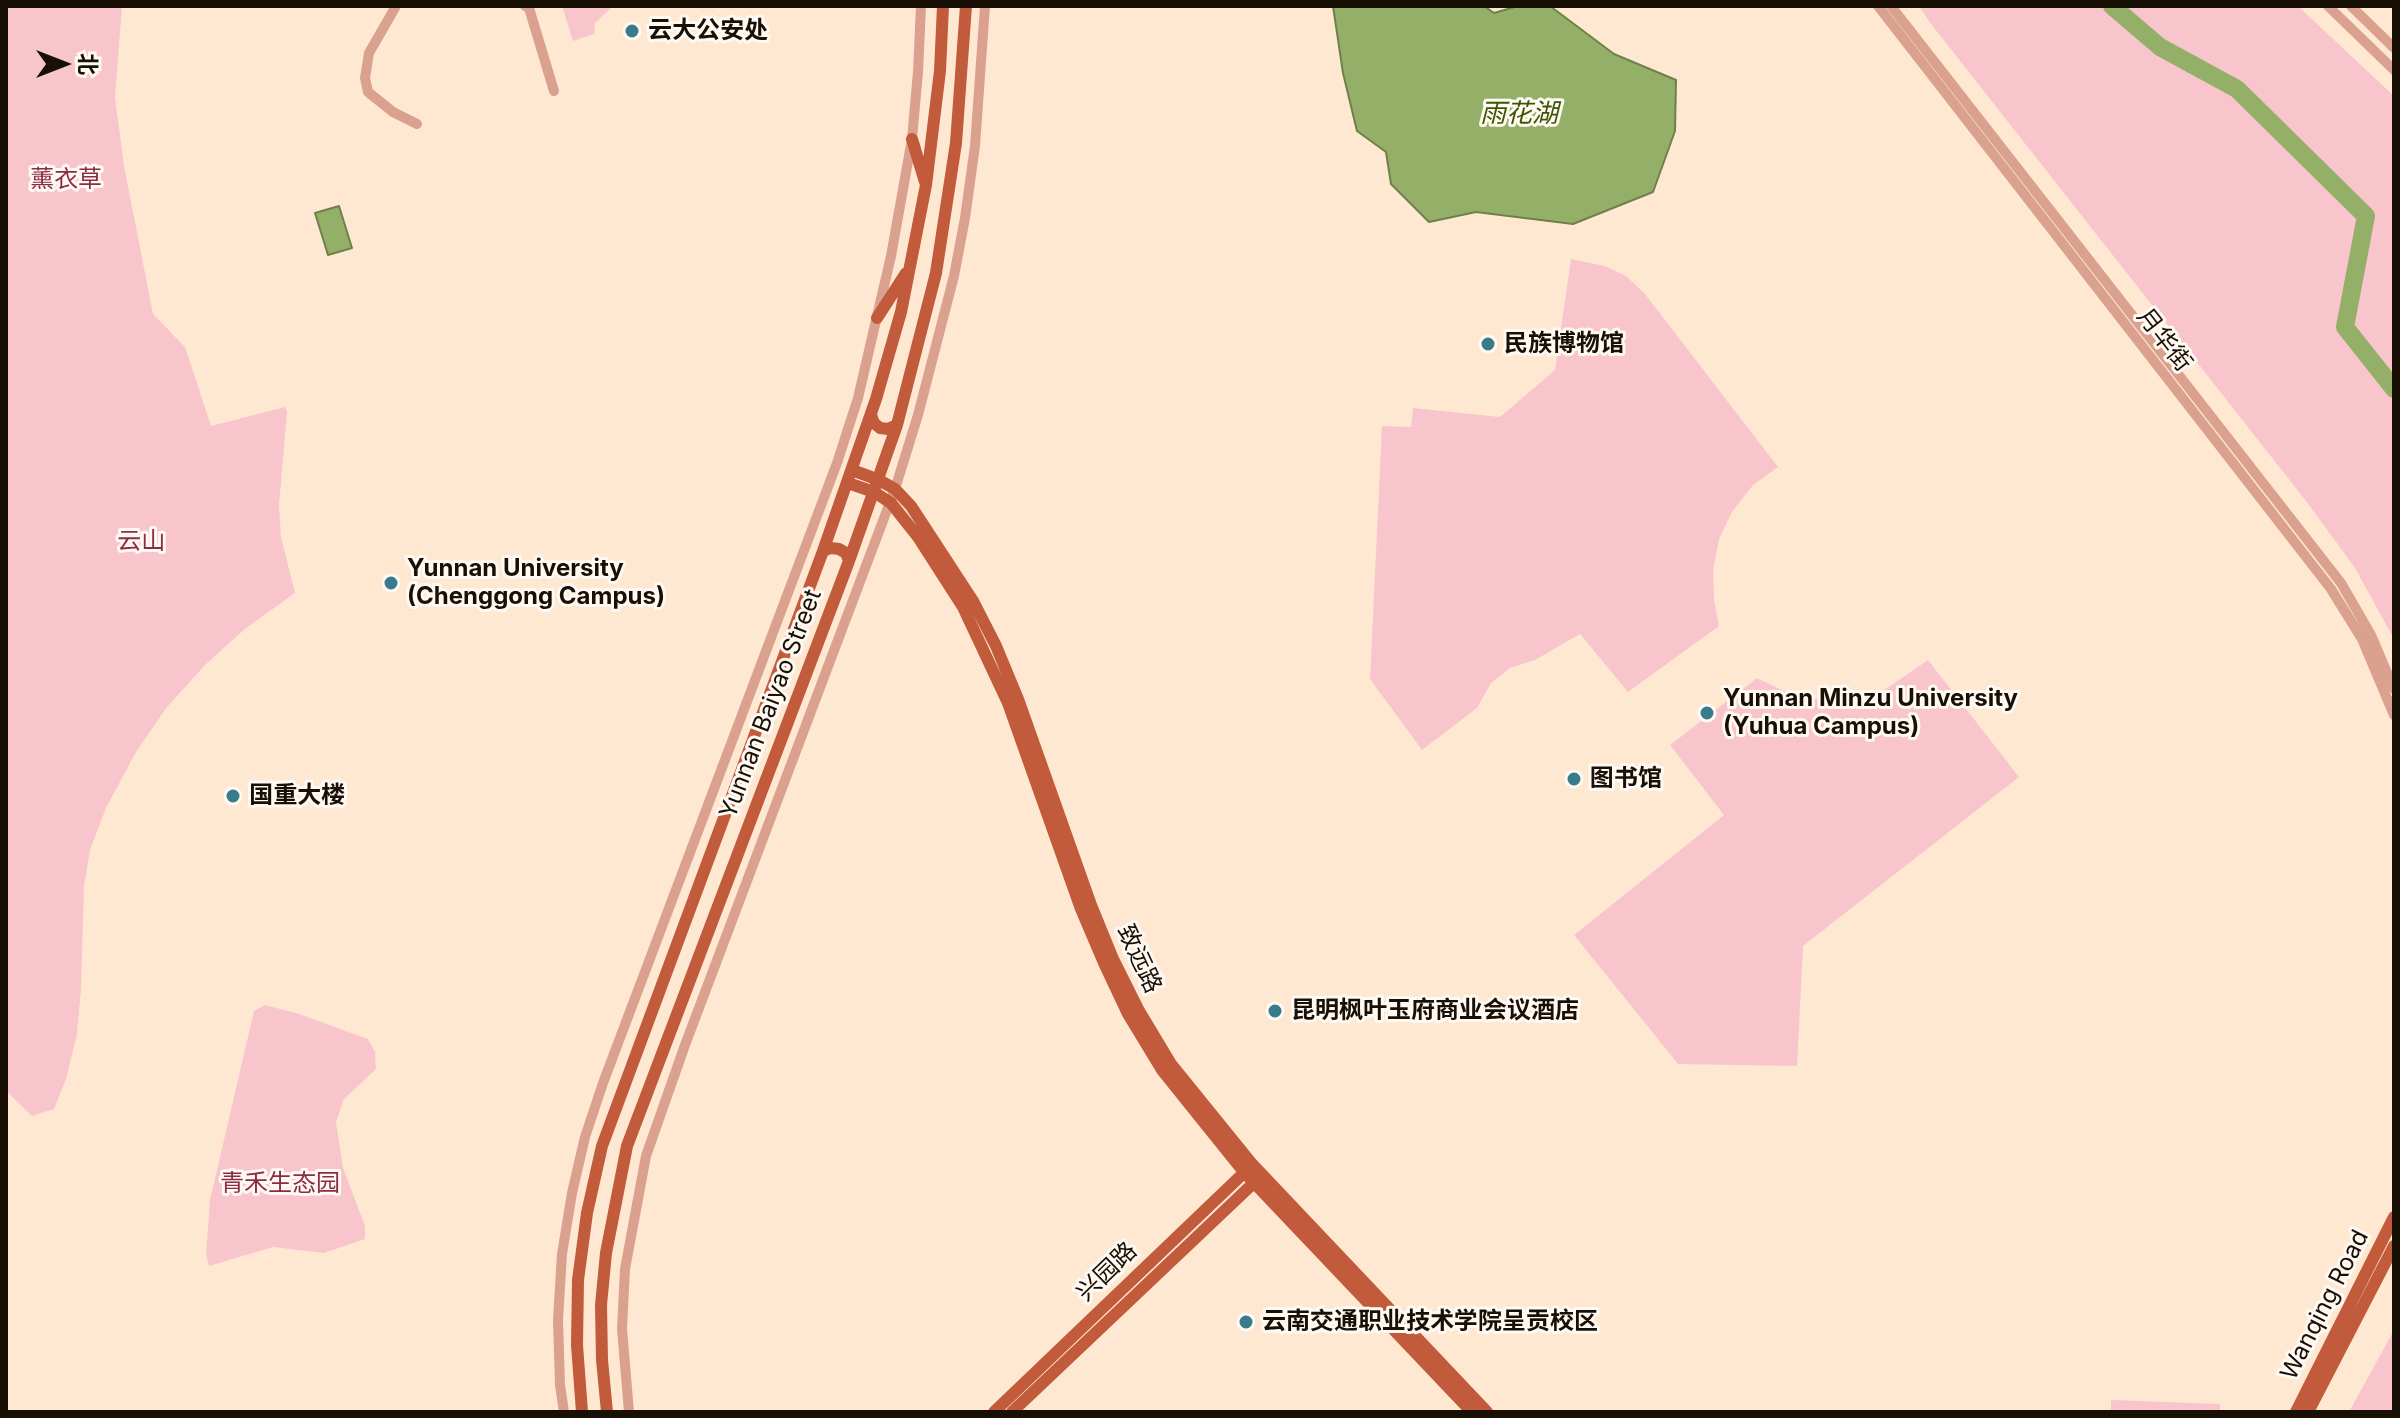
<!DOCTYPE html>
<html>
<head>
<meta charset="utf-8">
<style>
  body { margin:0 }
  #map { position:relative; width:2400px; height:1418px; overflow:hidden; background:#ffe8d2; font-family:Inter,"Noto Sans SC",sans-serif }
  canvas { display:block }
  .frame { position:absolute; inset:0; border:8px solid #180f05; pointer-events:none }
  .north { position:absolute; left:24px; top:24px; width:80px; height:80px; -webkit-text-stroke:6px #fff9f3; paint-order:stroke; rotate:90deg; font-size:22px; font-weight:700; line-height:32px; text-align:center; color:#180f05 }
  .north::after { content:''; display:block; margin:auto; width:28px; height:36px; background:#180f05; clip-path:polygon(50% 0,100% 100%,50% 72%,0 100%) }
</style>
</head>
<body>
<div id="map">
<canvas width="2400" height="1418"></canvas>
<div class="frame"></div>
<div class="north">北</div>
</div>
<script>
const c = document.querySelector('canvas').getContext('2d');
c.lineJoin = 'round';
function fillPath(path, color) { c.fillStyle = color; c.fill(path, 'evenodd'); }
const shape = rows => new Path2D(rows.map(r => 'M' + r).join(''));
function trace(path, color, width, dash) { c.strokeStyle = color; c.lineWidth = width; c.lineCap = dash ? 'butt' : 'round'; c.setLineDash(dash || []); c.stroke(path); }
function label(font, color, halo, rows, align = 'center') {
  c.font = font + ' Inter,"Noto Sans SC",sans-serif'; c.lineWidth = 6; c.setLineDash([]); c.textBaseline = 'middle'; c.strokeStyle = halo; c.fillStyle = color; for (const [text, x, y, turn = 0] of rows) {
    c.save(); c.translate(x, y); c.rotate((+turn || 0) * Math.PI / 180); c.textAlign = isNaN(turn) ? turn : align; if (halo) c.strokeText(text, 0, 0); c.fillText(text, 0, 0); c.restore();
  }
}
const green = shape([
  [6,6,122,6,115,97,124,166,153,314,185,347,211,426,285,407,287,412,279,505,281,537,295,593,246,628,206,664,167,707,136,752,106,808,90,850,84,886,81,988,77,1034,66,1079,54,1109,32,1116,6,1091],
  [562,6,613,6,595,23,594,34,573,41],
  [1919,6,2298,6,2394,96,2394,639,2355,568,2306,501,1931,24],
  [1571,259,1605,266,1626,276,1645,294,1778,467,1753,485,1732,512,1719,539,1713,570,1714,599,1719,626,1628,692,1580,634,1535,660,1510,668,1491,683,1477,708,1422,750,1370,679,1382,426,1411,427,1413,408,1500,417,1555,370],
  [1928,660,2019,777,1803,946,1797,1066,1678,1064,1574,935,1724,815,1670,745,1757,678,1784,691,1813,699,1847,699,1880,693],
  [265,1005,299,1014,368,1039,375,1052,376,1069,344,1099,336,1122,343,1168,365,1226,365,1239,324,1253,273,1247,209,1266,206,1254,210,1200,254,1011],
  [2394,1330,2394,1412,2349,1412],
  [2111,1400,2220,1404,2220,1412,2111,1412]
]);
const water = shape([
  [1333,6,1484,6,1494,13,1518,6,1550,6,1614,54,1676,80,1675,131,1653,192,1573,224,1476,212,1429,222,1391,184,1386,152,1357,131,1343,73,1333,6],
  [339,206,352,248,328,255,315,213,339,206]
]);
const river = shape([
  [2112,6,2160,47,2237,89,2366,216,2345,327,2394,389]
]);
const minor = shape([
  [396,6,369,53,365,78,368,92,393,112,417,124],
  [525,6,529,8,554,91],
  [1878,6,2331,589,2362,639,2394,715],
  [1891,6,2341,583,2371,635,2394,689],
  [2328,6,2394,70],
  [2351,6,2394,48],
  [564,1412,560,1385,558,1320,562,1254,572,1193,585,1137,603,1083,837,463,858,398,891,256,912,139,918,72,921,6],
  [629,1412,622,1329,625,1269,646,1156,685,1045,895,489,918,415,954,276,965,218,975,146,985,6]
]);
const major = shape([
  [912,139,925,182],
  [877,318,906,273],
  [871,415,874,423,880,428,888,429,897,425],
  [852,470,879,480,895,489,911,506,973,601,996,646,1018,699,1091,905,1113,959,1138,1009,1171,1064,1252,1164,1487,1412],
  [848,483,874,492,891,503,918,537,963,607,1008,703,1081,909,1104,963,1128,1014,1162,1070,1244,1172,1472,1412],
  [823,551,831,548,839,549,846,553,849,561],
  [582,1412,577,1345,578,1280,587,1213,602,1146,823,551,876,399,901,312,926,185,940,71,943,6],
  [607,1412,602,1360,601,1305,606,1253,627,1146,849,561,897,425,936,273,956,143,966,6],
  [994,1412,1250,1167],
  [1012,1412,1260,1177],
  [2296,1412,2394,1217],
  [2308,1412,2394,1246]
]);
const markers = [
  [632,31,8,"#387c8b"],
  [1488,344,8,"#387c8b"],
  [391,583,8,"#387c8b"],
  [1707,713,8,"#387c8b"],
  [1574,779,8,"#387c8b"],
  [233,796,8,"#387c8b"],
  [1275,1011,8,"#387c8b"],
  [1246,1322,8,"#387c8b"]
];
const poiNames = [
  ["云大公安处",648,31],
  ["民族博物馆",1504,344],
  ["Yunnan University",407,569],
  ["(Chenggong Campus)",407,597],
  ["Yunnan Minzu University",1723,699],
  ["(Yuhua Campus)",1723,727],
  ["图书馆",1590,779],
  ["国重大楼",249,796],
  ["昆明枫叶玉府商业会议酒店",1291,1011],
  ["云南交通职业技术学院呈贡校区",1262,1322]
];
const parkNames = [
  ["薰衣草",66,180],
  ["云山",141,542],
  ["青禾生态园",280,1184]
];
const streetNames = [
  ["月华街",2164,340,52],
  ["Yunnan Baiyao Street",771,704,-69],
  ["致远路",1139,959,65],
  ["兴园路",1107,1272,-44],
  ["Wanqing Road",2325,1305,-63]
];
const waterNames = [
  ["雨花湖",1519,114]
];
fillPath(green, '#f8c5cc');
fillPath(water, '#94b068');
trace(water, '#6f804a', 2);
trace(river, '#94b068', 18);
trace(minor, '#daa18f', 10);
trace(major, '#c15b3b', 12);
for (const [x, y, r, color] of markers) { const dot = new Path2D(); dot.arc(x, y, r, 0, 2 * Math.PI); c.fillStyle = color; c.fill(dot); trace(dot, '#fff9f3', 3); }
label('bold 24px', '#180f05', '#fff9f3', poiNames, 'left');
label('24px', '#8d2b44', '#fff9f3', parkNames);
label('24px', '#180f05', '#fff9f3', streetNames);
label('italic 26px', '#3c5500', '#fff9f3', waterNames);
</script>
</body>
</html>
